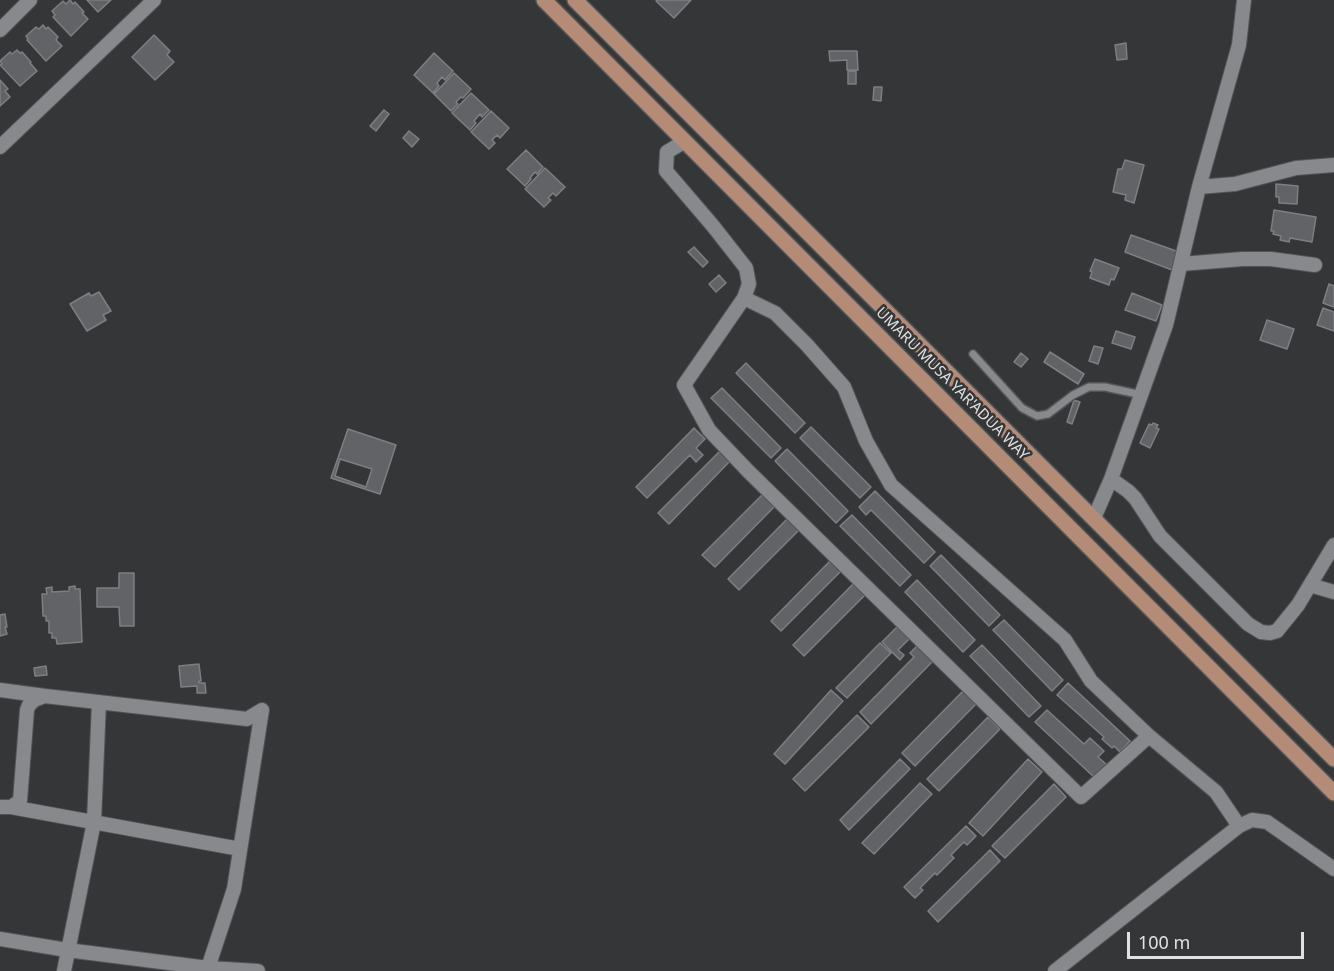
<!DOCTYPE html>
<html>
<head>
<meta charset="utf-8">
<style>
  body { margin:0 }
  #map { position:relative; width:1334px; height:971px; overflow:hidden; background:#353638; font-family:"Noto Sans",sans-serif }
  canvas { display:block }
  .scale { position:absolute; left:1127px; top:932px; width:177px; height:27px; box-sizing:border-box; border:3px solid #e0e1e2; border-top:0; padding-left:8px; font-size:18px; line-height:21px; white-space:nowrap; color:#e0e1e2; -webkit-text-stroke:4px #353638; paint-order:stroke }
</style>
</head>
<body>
<div id="map">
<canvas width="1334" height="971"></canvas>
<div class="scale">100 m</div>
</div>
<script>
const c = document.querySelector('canvas').getContext('2d');
c.lineJoin = 'round';
function fillPath(path, color) { c.fillStyle = color; c.fill(path, 'evenodd'); }
const shape = rows => new Path2D(rows.map(r => 'M' + r).join(''));
function trace(path, color, width, dash) { c.strokeStyle = color; c.lineWidth = width; c.lineCap = dash ? 'butt' : 'round'; c.setLineDash(dash || []); c.stroke(path); }
function label(font, color, halo, rows, align = 'center') {
  c.font = font + ' "Noto Sans",sans-serif'; c.lineWidth = 5; c.setLineDash([]); c.textBaseline = 'middle'; c.strokeStyle = halo; c.fillStyle = color; for (const [text, x, y, turn = 0] of rows) {
    c.save(); c.translate(x, y); c.rotate((+turn || 0) * Math.PI / 180); c.textAlign = isNaN(turn) ? turn : align; if (halo) c.strokeText(text, 0, 0); c.fillText(text, 0, 0); c.restore();
  }
}
const building = shape([
  [70,0,73,4,75,2,84,12,82,13,88,19,71,36,53,17,55,15,52,11,63,1,66,4,70,0],
  [87,0,111,0,98,12,87,0],
  [657,0,691,0,674,18,656,1,657,0],
  [43,25,46,29,48,27,58,37,56,40,62,46,46,61,27,40,28,39,26,36,36,27,39,29,43,25],
  [154,35,170,51,167,55,174,62,155,80,132,57,154,35],
  [1126,43,1127,59,1117,60,1115,45,1126,43],
  [17,50,20,53,22,52,31,62,30,63,37,71,20,86,0,65,2,64,0,61,10,52,12,54,17,50],
  [829,51,857,51,858,70,847,70,847,60,830,61,829,51],
  [434,53,453,71,445,80,442,77,437,83,439,86,433,93,414,75,434,53],
  [848,71,856,71,856,84,848,84,848,71],
  [454,73,471,89,463,98,461,97,456,102,458,104,451,111,434,94,454,73],
  [0,80,8,89,5,91,10,97,0,106,0,80],
  [874,87,882,87,881,101,873,100,874,87],
  [471,93,489,110,482,117,480,114,474,121,476,123,470,130,452,113,471,93],
  [384,110,389,114,376,131,370,126,384,110],
  [491,111,509,128,500,138,497,135,492,140,495,143,489,149,471,132,491,111],
  [409,131,419,139,412,147,403,138,409,131],
  [526,150,543,167,537,174,535,172,530,178,531,179,525,186,507,169,526,150],
  [1125,160,1144,165,1134,203,1125,200,1126,195,1113,192,1118,169,1122,169,1125,160],
  [545,168,565,187,556,196,553,193,548,198,551,200,544,207,525,189,545,168],
  [1276,184,1298,186,1297,204,1279,203,1279,197,1276,197,1276,184],
  [1274,210,1316,217,1312,242,1290,238,1289,242,1280,240,1281,236,1273,234,1274,231,1271,231,1274,210],
  [1131,235,1179,252,1172,270,1125,252,1131,235],
  [694,247,708,262,703,267,688,252,694,247],
  [1095,259,1119,268,1114,280,1111,279,1109,285,1090,278,1092,272,1090,271,1095,259],
  [719,275,726,283,716,292,709,284,719,275],
  [1329,284,1334,286,1334,307,1323,303,1329,284],
  [99,292,111,311,103,315,106,320,87,331,70,304,89,293,91,296,99,292],
  [1132,293,1162,305,1156,321,1125,310,1132,293],
  [1323,308,1334,312,1334,331,1317,325,1323,308],
  [1267,320,1294,329,1287,349,1260,340,1267,320],
  [1116,331,1135,337,1131,349,1112,343,1116,331],
  [1094,346,1103,348,1098,364,1089,361,1094,346],
  [1050,352,1084,374,1078,384,1044,362,1050,352],
  [1021,353,1028,359,1021,367,1014,362,1021,353],
  [746,363,805,423,795,433,736,373,746,363],
  [722,388,781,448,771,458,711,398,722,388],
  [1074,400,1080,402,1072,424,1067,422,1074,400],
  [1153,423,1158,425,1156,428,1159,429,1150,448,1140,443,1149,424,1152,425,1153,423],
  [811,427,871,487,860,498,800,438,811,427],
  [694,428,705,439,696,448,703,455,696,462,690,455,647,498,636,487,694,428],
  [348,429,396,445,380,494,331,478,348,429],
  [787,449,848,511,836,523,775,461,787,449],
  [721,450,731,460,669,524,658,513,721,450],
  [340,459,372,469,366,487,335,476,340,459],
  [875,491,935,552,924,563,871,510,866,515,859,507,875,491],
  [763,494,775,506,715,567,702,555,763,494],
  [852,515,911,575,900,586,840,526,852,515],
  [789,517,801,528,739,590,728,579,789,517],
  [941,555,1000,615,989,626,930,566,941,555],
  [830,561,841,571,781,631,771,621,830,561],
  [119,573,134,573,134,626,120,626,119,607,97,607,97,588,119,588,119,573],
  [917,580,975,640,963,652,905,592,917,580],
  [855,582,867,593,804,656,793,645,855,582],
  [75,586,75,589,80,589,82,642,57,644,56,638,52,638,52,633,49,633,49,621,46,621,46,616,43,616,42,594,47,594,46,588,52,587,52,592,69,591,69,587,75,586],
  [5,614,7,627,5,627,7,634,0,636,0,615,5,614],
  [1004,620,1063,680,1052,691,993,630,1004,620],
  [897,627,909,639,898,650,904,655,900,660,882,642,897,627],
  [880,643,891,653,847,698,836,688,880,643],
  [919,644,934,660,871,724,860,712,914,657,910,653,919,644],
  [982,645,1041,706,1029,717,970,656,982,645],
  [199,664,201,681,199,681,199,683,205,683,206,693,197,693,197,686,181,687,179,666,199,664],
  [46,666,47,675,35,676,34,668,46,666],
  [1068,683,1130,741,1120,752,1114,746,1112,748,1102,739,1104,737,1057,695,1068,683],
  [831,690,843,701,785,764,774,754,831,690],
  [964,690,977,703,915,766,902,753,964,690],
  [1047,710,1084,744,1090,738,1104,751,1098,757,1107,765,1095,778,1035,722,1047,710],
  [857,715,869,727,805,791,793,779,857,715],
  [988,717,1000,729,939,791,927,779,988,717],
  [900,759,910,769,849,830,840,820,900,759],
  [1028,759,1042,772,983,836,969,823,1028,759],
  [920,783,932,794,874,854,862,843,920,783],
  [1054,784,1066,797,1005,858,992,846,1054,784],
  [966,826,976,836,967,845,964,842,951,855,954,858,937,875,935,873,920,888,923,890,915,898,904,887,966,826],
  [990,850,1000,861,938,922,928,911,990,850]
]);
const service = shape([
  [973,354,1022,408,1037,416,1048,414,1073,395,1089,387,1105,387,1142,395]
]);
const minor = shape([
  [0,30,30,0],
  [685,141,667,152,666,171,713,226,746,268,749,284,744,298,684,385,709,430,748,471,1081,797,1149,736],
  [0,147,154,0],
  [1199,187,1235,184,1296,168,1334,165],
  [1181,264,1242,259,1271,259,1315,265],
  [744,298,775,313,807,345,844,387,866,441,891,485,1065,640,1091,681,1149,736,1216,792,1239,826],
  [1111,479,1128,491,1135,498,1160,536,1248,624,1261,632,1270,633,1277,631,1298,605,1334,545],
  [1094,518,1111,479,1166,325,1199,187,1239,45,1244,0],
  [1310,585,1334,592],
  [0,690,45,696],
  [0,807,11,807,20,801,27,710,29,705,34,700,45,696,247,719,262,710],
  [11,807,240,849],
  [0,939,67,950,208,968,258,971],
  [64,971,94,822,99,702],
  [207,971,234,889,262,710],
  [1055,971,1239,826,1252,820,1267,822,1334,869]
]);
const primary = shape([
  [544,0,1334,793],
  [575,0,1334,759]
]);
const streetNames = [
  ["UMARU MUSA YAR'ADUA WAY",952,384,45]
];
fillPath(building, '#626366');
trace(building, '#7e7f82', 1.5);
trace(service, '#535456', 10);
trace(minor, '#535456', 16);
trace(primary, '#535456', 18);
trace(service, '#88898c', 7);
trace(minor, '#88898c', 14);
trace(primary, '#b48b76', 15);
label('15px', '#e0e1e2', '#353638', streetNames);
</script>
</body>
</html>
